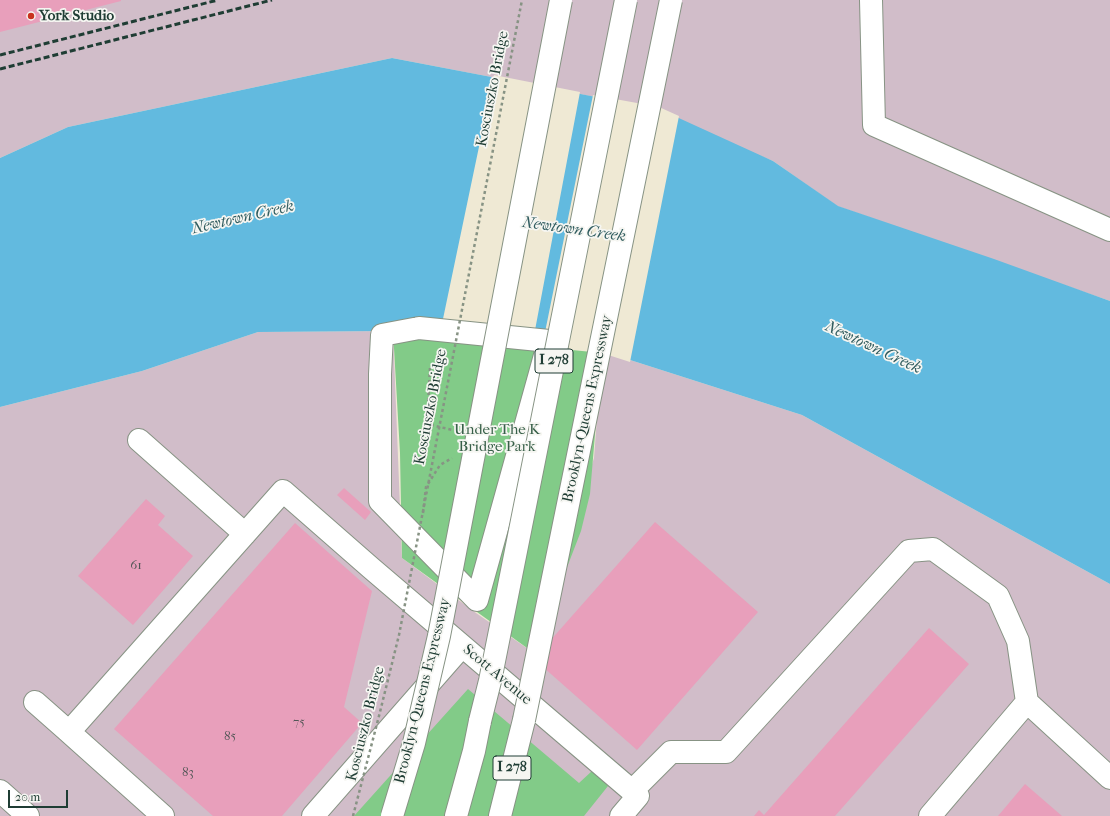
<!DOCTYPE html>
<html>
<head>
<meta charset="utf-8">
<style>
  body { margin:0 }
  #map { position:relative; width:1110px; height:816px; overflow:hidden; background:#efe9d4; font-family:"IM FELL French Canon",serif }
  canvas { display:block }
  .scale { position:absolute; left:8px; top:790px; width:60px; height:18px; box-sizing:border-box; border:2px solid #1f3d34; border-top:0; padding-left:5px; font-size:12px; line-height:14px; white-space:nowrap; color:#1f3d34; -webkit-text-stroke:3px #f6f6f2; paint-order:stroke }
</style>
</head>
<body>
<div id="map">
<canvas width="1110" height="816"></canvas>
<div class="scale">20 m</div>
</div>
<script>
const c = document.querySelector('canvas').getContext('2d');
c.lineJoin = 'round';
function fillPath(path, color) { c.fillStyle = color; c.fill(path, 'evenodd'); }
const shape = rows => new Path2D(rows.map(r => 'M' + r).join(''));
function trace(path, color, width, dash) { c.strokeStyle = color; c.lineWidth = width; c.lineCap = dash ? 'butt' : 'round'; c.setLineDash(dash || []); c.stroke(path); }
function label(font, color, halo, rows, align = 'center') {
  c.font = font + ' "IM FELL French Canon",serif'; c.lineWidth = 3.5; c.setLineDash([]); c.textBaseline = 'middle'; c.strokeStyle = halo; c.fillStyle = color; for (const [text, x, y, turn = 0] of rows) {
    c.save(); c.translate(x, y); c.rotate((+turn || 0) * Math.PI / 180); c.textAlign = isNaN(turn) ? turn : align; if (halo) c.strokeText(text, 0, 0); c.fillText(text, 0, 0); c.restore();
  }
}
const industrial = shape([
  [0,0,1110,0,1110,301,837,206,773,161,632,104,392,58,68,127,0,158],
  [393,331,402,558,476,613,534,653,594,458,602,351,802,415,1110,584,1110,816,0,816,0,407,142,371,258,332]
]);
const green = shape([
  [393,331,602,351,590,494,581,531,534,653,402,558,400,453],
  [468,689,579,783,592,771,608,786,584,816,354,816]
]);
const water = shape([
  [392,58,659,109,773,161,838,206,994,259,1110,301,1110,584,802,415,602,351,393,331,258,332,142,371,0,407,0,158,68,127]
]);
const pier = shape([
  [494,75,580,92,532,346,439,338],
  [593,95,659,107,679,116,630,362,602,353,542,347]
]);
const building = shape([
  [0,0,121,0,121,1,0,32],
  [344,488,371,512,365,520,337,495],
  [146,499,165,516,158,525,193,556,133,625,78,576],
  [655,522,758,612,637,750,534,659],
  [295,523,372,591,344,707,362,723,282,816,213,816,114,729],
  [929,628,969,664,835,816,754,816,759,810,764,815],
  [1025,784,1062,816,998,816]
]);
const path = shape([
  [430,368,427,424,457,431],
  [423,513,426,487,440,465,452,458]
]);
const minor = shape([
  [871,0,874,125,1110,230],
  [419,328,549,341,477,600,380,501,380,374,382,335,419,328],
  [139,440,245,534],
  [35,702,69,732,283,491,371,568,638,796,621,816],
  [69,732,163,816],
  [0,791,28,816],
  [632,791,671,752,726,752,909,551,933,549,998,596,1018,641,1027,702],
  [313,816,462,646],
  [930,816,1027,702,1110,778]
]);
const highway = shape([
  [456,816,474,751,480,721],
  [500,816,524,720]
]);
const rail = shape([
  [0,55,218,0],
  [0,69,272,0]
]);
const pathBridge = shape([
  [353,816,379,716,399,635,522,0]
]);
const highwayBridge = shape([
  [524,720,671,0],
  [480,721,490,681,626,0],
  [392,816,414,743,439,636,561,0]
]);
const markers = [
  [31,16,4,"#c8321e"]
];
const numberNames = [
  ["61",136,566],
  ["75",299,723],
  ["85",230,737],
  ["83",188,773]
];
const shields = [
  [554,361,38],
  [512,768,38]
];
const shieldNames = [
  ["I 278",554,361],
  ["I 278",512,768]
];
const poiNames = [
  ["York Studio",39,16]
];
const streetNames = [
  ["Kosciuszko Bridge",493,89,-79],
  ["Kosciuszko Bridge",431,407,-79],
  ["Brooklyn-Queens Expressway",588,409,-78],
  ["Scott Avenue",497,675,40],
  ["Brooklyn-Queens Expressway",423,691,-76],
  ["Kosciuszko Bridge",366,724,-76]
];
const parkNames = [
  ["Under The K",497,430],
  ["Bridge Park",497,447]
];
const waterNames = [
  ["Newtown Creek",243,218,-13],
  ["Newtown Creek",574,230,8],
  ["Newtown Creek",873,348,25]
];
fillPath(industrial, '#d1bdc9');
fillPath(green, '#82cb88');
fillPath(water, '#62badf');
fillPath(pier, '#efe9d4');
fillPath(building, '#e89fbb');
trace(minor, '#879384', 24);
trace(highway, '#879384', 24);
trace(path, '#879384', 2.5, [3, 3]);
trace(minor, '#fff', 22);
trace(highway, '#fff', 22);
trace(rail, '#1f3d34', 3, [6, 3]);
trace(highwayBridge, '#879384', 24, []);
trace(pathBridge, '#879384', 2.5, [3, 3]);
trace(highwayBridge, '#fff', 22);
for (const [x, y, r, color] of markers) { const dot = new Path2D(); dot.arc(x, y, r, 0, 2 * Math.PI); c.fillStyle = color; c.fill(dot); trace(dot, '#f6f6f2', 1.5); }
label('13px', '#515656', null, numberNames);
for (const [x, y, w] of shields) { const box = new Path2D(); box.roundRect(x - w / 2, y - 12, w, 24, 3); c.fillStyle = '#f6f6f2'; c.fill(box); trace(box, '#1f3d34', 1); }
label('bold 14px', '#1f3d34', null, shieldNames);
label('bold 15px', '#1f3d34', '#f6f6f2', poiNames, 'left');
label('15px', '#1f3d34', '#f6f6f2', streetNames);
label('15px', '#386049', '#f6f6f2', parkNames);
label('italic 16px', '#305c5f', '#f6f6f2', waterNames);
</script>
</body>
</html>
